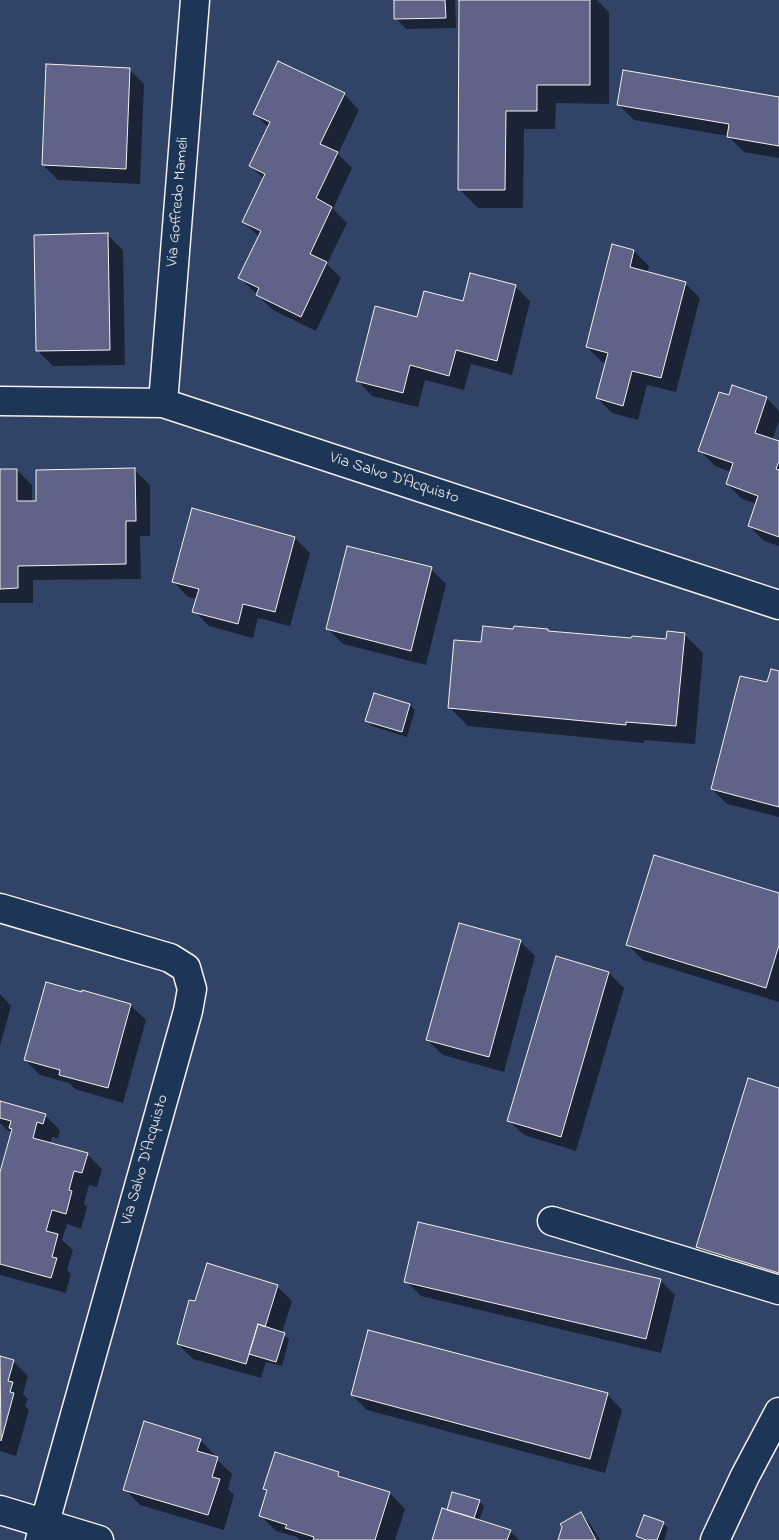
<!DOCTYPE html>
<html>
<head>
<meta charset="utf-8">
<style>
  body { margin:0 }
  canvas { display:block; background:#314366 }
</style>
</head>
<body>
<canvas width="779" height="1540"></canvas>
<script>
const c = document.querySelector('canvas').getContext('2d');
c.lineJoin = 'round';
function fillPath(path, color) { c.fillStyle = color; c.fill(path, 'evenodd'); }
const shape = rows => new Path2D(rows.map(r => 'M' + r).join(''));
function trace(path, color, width, dash) { c.strokeStyle = color; c.lineWidth = width; c.lineCap = dash ? 'butt' : 'round'; c.setLineDash(dash || []); c.stroke(path); }
function label(font, color, halo, rows, align = 'center') {
  c.font = font + ' "Indie Flower",sans-serif'; c.lineWidth = 5; c.setLineDash([]); c.textBaseline = 'middle'; c.strokeStyle = halo; c.fillStyle = color; for (const [text, x, y, turn = 0] of rows) {
    c.save(); c.translate(x, y); c.rotate((+turn || 0) * Math.PI / 180); c.textAlign = isNaN(turn) ? turn : align; if (halo) c.strokeText(text, 0, 0); c.fillText(text, 0, 0); c.restore();
  }
}
const shadow = shape([
  [395,0,455,0,456,28,406,29,396,18],
  [461,0,597,0,609,12,609,104,556,103,555,129,524,129,523,208,478,208,459,189],
  [129,69,144,84,140,184,58,180,43,165],
  [344,94,359,110,338,154,352,168,333,209,347,223,327,264,341,278,316,331,273,310,240,278,259,237,244,222,264,179,250,166,269,128,255,114],
  [779,98,779,158,744,152,728,136,634,120,619,105],
  [108,235,123,250,125,365,53,366,38,351],
  [613,246,634,251,649,266,647,273,685,283,700,298,676,392,647,385,638,420,612,413,597,398,606,363,602,362,587,347],
  [515,286,530,301,512,375,471,364,464,390,425,380,418,407,372,396,357,380,418,319],
  [733,387,767,398,779,411,779,421,772,440,779,442,779,546,764,541,749,526,757,504,742,499,727,484,731,472,715,466,700,451,730,397],
  [0,470,17,470,32,485,32,502,135,470,150,485,150,536,140,536,141,579,33,580,33,603,0,603],
  [193,510,295,538,310,553,290,626,258,618,253,638,209,626,194,611,197,599,188,597,173,581],
  [431,569,446,584,426,665,343,644,328,629],
  [548,631,550,633,667,640,684,634,703,653,695,744,644,740,644,743,468,726,449,707,482,644],
  [779,672,779,817,727,804,712,789,768,684],
  [375,694,410,705,415,710,407,737,372,726,367,720],
  [779,895,779,1002,643,960,628,945],
  [520,941,535,956,504,1072,443,1055,427,1040],
  [557,957,609,973,624,988,576,1151,524,1135,508,1120],
  [0,994,11,1006,0,1046],
  [130,1005,146,1020,123,1103,75,1089,69,1083,40,1075,25,1060],
  [779,1089,779,1285,717,1266,698,1247],
  [0,1103,45,1115,60,1130,58,1138,52,1137,50,1144,87,1154,102,1169,97,1187,89,1185,84,1204,87,1207,81,1229,67,1224,62,1240,73,1250,67,1270,71,1274,66,1293,0,1275,0,1177,12,1132,8,1131,0,1123],
  [660,1280,675,1295,661,1353,421,1296,406,1281],
  [277,1286,292,1301,282,1333,289,1339,282,1366,266,1362,261,1378,193,1359,178,1344,196,1303],
  [0,1358,13,1361,28,1376,23,1394,28,1399,25,1406,29,1410,16,1456,0,1451],
  [607,1394,622,1410,605,1473,367,1410,352,1395],
  [200,1440,215,1455,214,1457,232,1474,228,1489,234,1495,224,1530,140,1505,125,1489],
  [338,1473,346,1480,390,1493,405,1509,395,1540,299,1540,297,1537,276,1531,261,1516,268,1492,264,1489],
  [479,1501,484,1506,479,1521,510,1531,519,1540,434,1540],
  [581,1514,591,1525,600,1540,559,1540],
  [663,1523,668,1528,664,1540,642,1540,637,1535]
]);
const building = shape([
  [394,0,445,0,446,18,394,19,394,0],
  [459,0,590,0,590,85,537,85,537,111,506,111,505,190,458,190,459,0],
  [278,61,345,93,320,144,338,152,316,198,332,207,310,254,327,262,301,317,256,295,259,288,238,278,261,231,242,222,265,174,249,166,270,122,253,114,278,61],
  [46,64,130,68,126,169,42,165,46,64],
  [623,70,779,97,779,146,727,137,729,124,617,105,623,70],
  [108,233,110,350,36,351,34,235,108,233],
  [612,244,634,250,630,267,686,282,661,378,632,371,623,406,596,398,608,353,586,347,612,244],
  [470,273,516,285,497,361,456,350,449,376,410,365,403,393,356,381,375,306,417,317,424,291,463,301,470,273],
  [732,385,767,397,755,433,779,441,779,461,776,469,779,470,779,537,748,526,758,496,726,484,733,463,698,451,719,392,729,395,732,385],
  [135,468,136,521,126,521,126,564,18,566,18,588,0,589,0,469,17,469,17,501,36,501,36,470,135,468],
  [192,508,295,537,275,612,243,604,238,624,192,612,199,589,172,582,192,508],
  [347,546,432,567,411,651,326,629,347,546],
  [483,626,513,629,514,626,548,629,548,631,631,638,632,636,666,639,667,631,685,633,676,726,626,722,626,725,448,708,454,640,481,642,483,626],
  [771,669,779,671,779,807,711,789,740,676,767,682,771,669],
  [374,693,410,704,402,732,365,721,374,693],
  [654,855,779,893,779,945,766,988,626,945,654,855],
  [459,923,521,940,489,1057,426,1040,459,923],
  [556,956,609,972,561,1137,507,1121,556,956],
  [46,982,82,992,82,990,131,1004,108,1088,59,1075,60,1070,24,1060,46,982],
  [748,1078,779,1088,779,1273,696,1247,748,1078],
  [0,1101,46,1114,43,1124,37,1122,33,1138,88,1153,82,1173,74,1171,69,1190,72,1191,66,1214,52,1210,46,1231,58,1234,52,1257,57,1258,51,1278,0,1264,0,1172,12,1129,9,1128,11,1121,0,1118,0,1101],
  [418,1222,661,1279,646,1339,404,1282,418,1222],
  [207,1263,278,1285,265,1327,258,1324,246,1364,177,1344,189,1300,195,1301,207,1263],
  [258,1324,285,1333,276,1362,249,1354,258,1324],
  [368,1330,608,1393,590,1459,351,1395,368,1330],
  [0,1356,14,1360,8,1381,13,1382,10,1392,14,1393,1,1441,0,1356],
  [144,1421,201,1439,197,1451,218,1457,212,1477,220,1479,208,1515,123,1490,144,1421],
  [275,1452,339,1472,338,1476,390,1492,375,1540,313,1540,314,1537,285,1528,287,1525,259,1516,267,1490,263,1489,275,1452],
  [452,1492,480,1500,474,1518,447,1510,452,1492],
  [442,1508,511,1530,507,1540,432,1540,442,1508],
  [581,1512,596,1540,558,1540,562,1527,560,1524,581,1512],
  [644,1515,664,1522,657,1540,646,1540,636,1536,644,1515]
]);
const street = shape([
  [0,401,163,403,779,605],
  [163,403,195,0],
  [0,908,170,958,186,968,192,989,188,1011,40,1540],
  [552,1221,779,1290],
  [0,1510,99,1540],
  [715,1540,745,1476,779,1412]
]);
const streetNames = [
  ["Via Goffredo Mameli",179,202,-85],
  ["Via Salvo D'Acquisto",394,479,18],
  ["Via Salvo D'Acquisto",146,1160,-74]
];
fillPath(shadow, '#0007');
fillPath(building, '#606388');
trace(building, '#f4f1e8', 1);
trace(street, '#f4f1e8', 31);
trace(street, '#1d3557', 28);
label('16px', '#f4f1e8', '#1d3557', streetNames);
</script>
</body>
</html>
